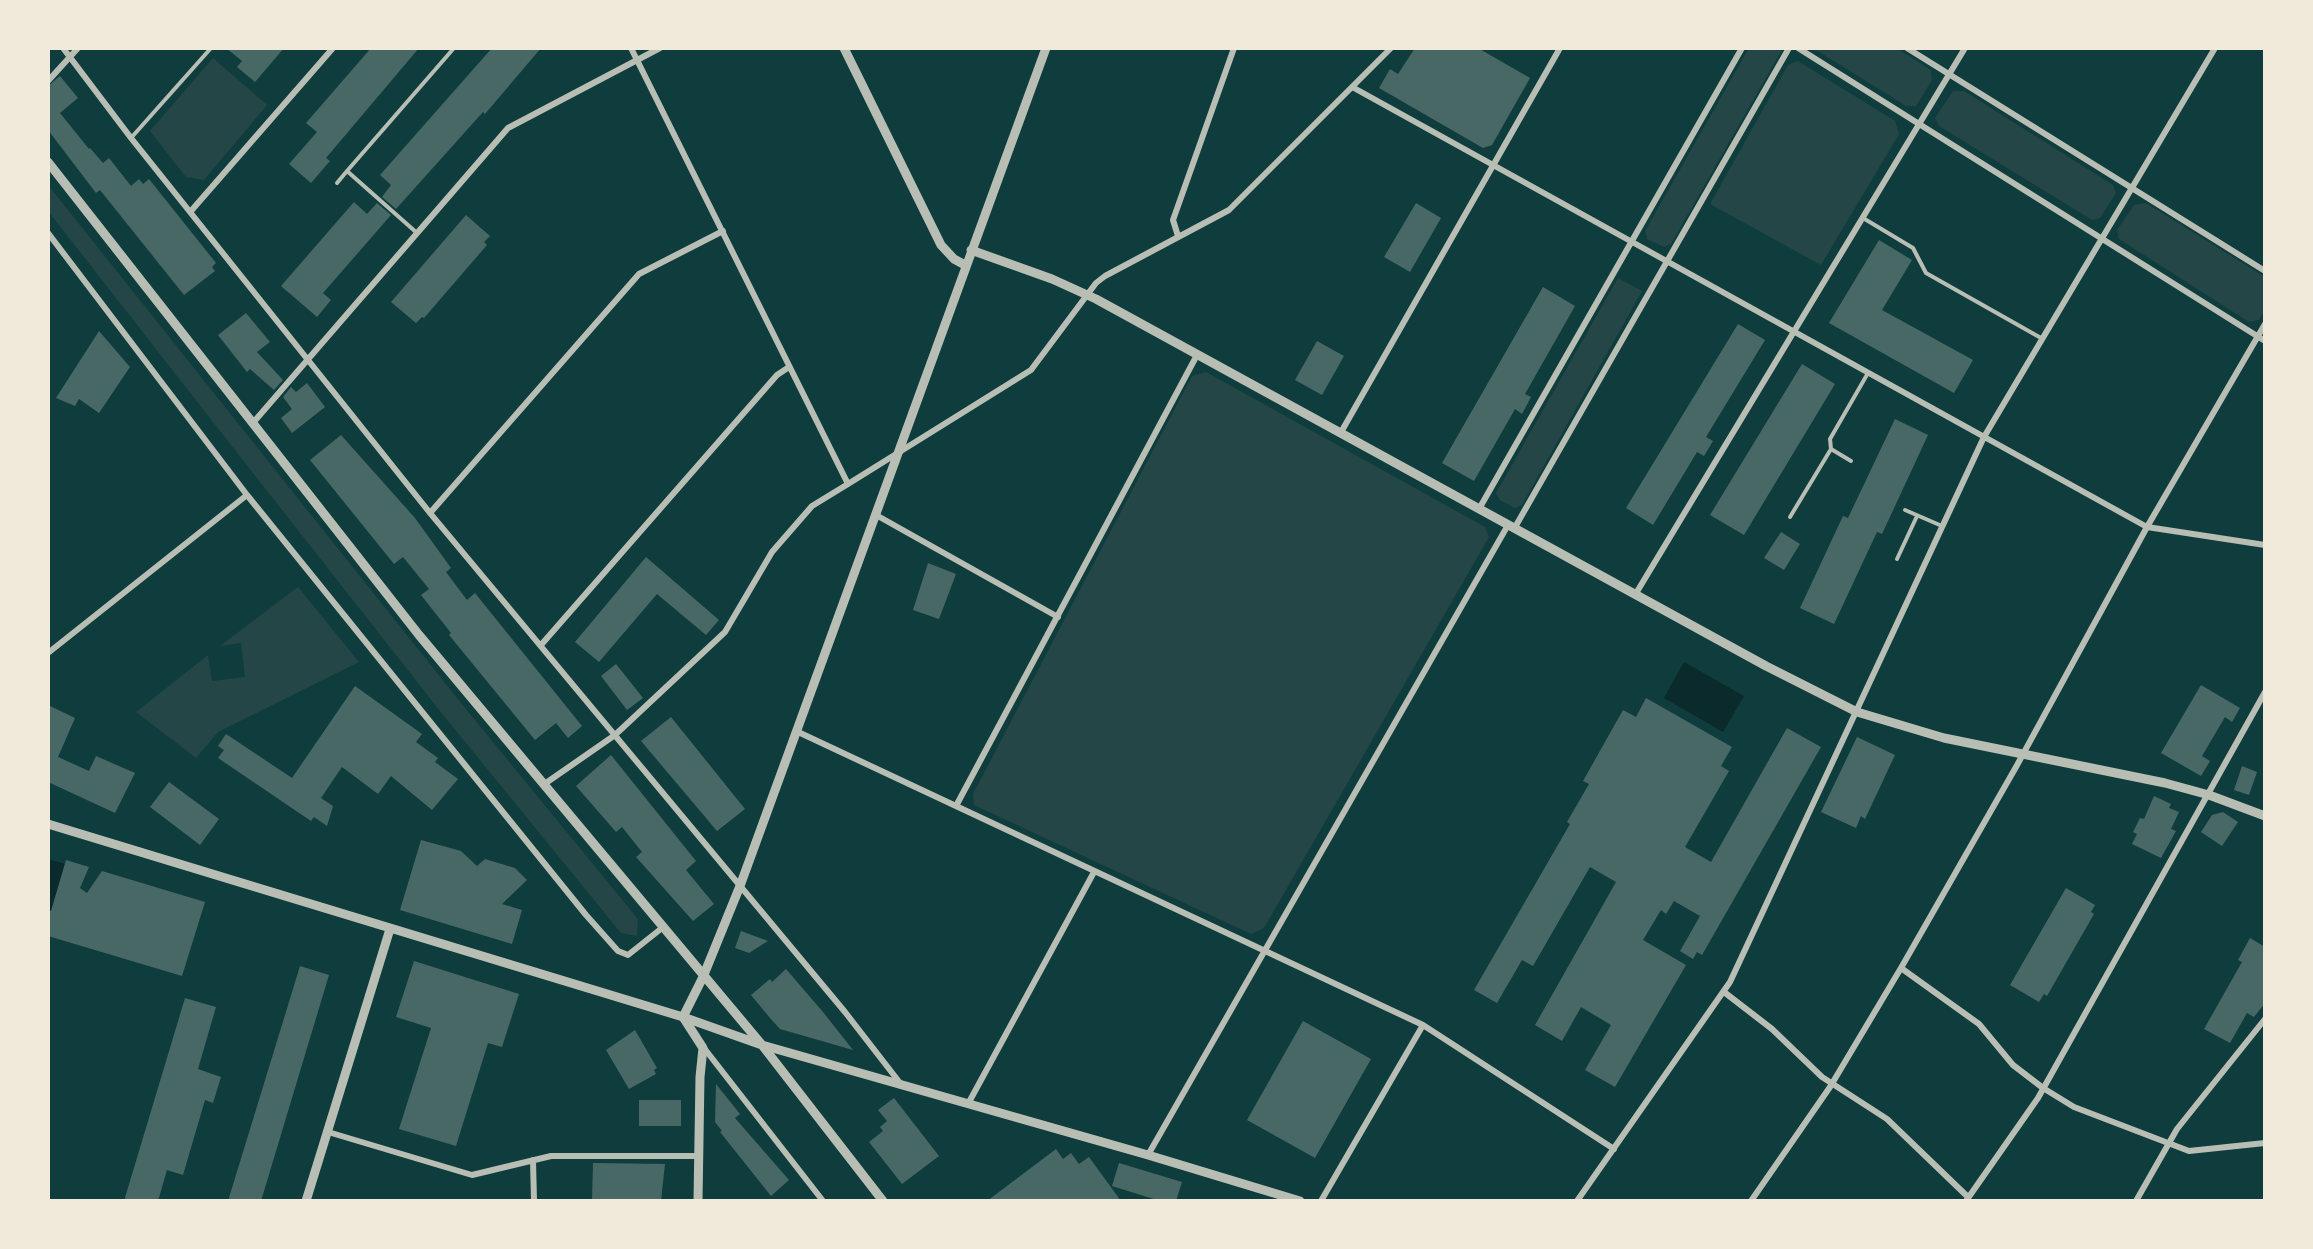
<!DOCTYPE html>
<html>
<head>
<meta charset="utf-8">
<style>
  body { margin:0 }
  #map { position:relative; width:2313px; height:1249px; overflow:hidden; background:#0f3d3e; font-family:"PT Sans Narrow",sans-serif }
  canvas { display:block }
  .frame { position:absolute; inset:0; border:50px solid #f1e9da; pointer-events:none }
</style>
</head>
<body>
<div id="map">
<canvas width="2313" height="1249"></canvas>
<div class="frame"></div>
</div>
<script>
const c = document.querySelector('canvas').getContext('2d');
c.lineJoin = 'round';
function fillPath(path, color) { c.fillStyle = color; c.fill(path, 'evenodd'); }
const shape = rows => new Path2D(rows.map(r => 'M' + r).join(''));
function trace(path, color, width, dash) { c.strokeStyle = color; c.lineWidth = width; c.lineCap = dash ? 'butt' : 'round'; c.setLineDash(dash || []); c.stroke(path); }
const green = shape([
  [1749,48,1783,48,1671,244,1664,247,1647,239,1645,231],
  [1813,48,1896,48,1931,70,1932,80,1916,106,1906,106],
  [213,58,267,105,204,180,186,177,150,131],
  [1798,61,1895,121,1899,134,1821,265,1710,204,1788,65],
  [1953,91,1964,91,2113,185,2116,193,2100,218,2092,220,1939,126,1935,118],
  [48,185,461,703,638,919,637,936,621,933,444,716,231,445,48,211],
  [2146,203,2265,277,2265,310,2259,320,2249,322,2119,239,2117,230,2134,205],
  [1618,278,1642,291,1522,505,1515,508,1500,500,1496,493],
  [1206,372,1485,527,1489,537,1264,928,1251,934,974,805,973,794,1192,376],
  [298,587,359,662,218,732,196,758,136,712,208,655,212,681,245,677,241,643,220,646]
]);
const water = shape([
  [1684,662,1744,696,1723,732,1664,698],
  [48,859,65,864,51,911,48,910]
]);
const building = shape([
  [226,48,284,48,255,82,237,67,242,61],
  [371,48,419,48,326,158,330,161,311,183,289,164,317,132,306,123],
  [492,48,541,48,485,114,483,112,396,209,382,197,391,185,380,175],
  [1415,48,1478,48,1530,78,1492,145,1483,148,1379,88,1390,69,1398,74],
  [60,76,78,98,60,113,89,149,90,148,103,163,109,158,131,186,139,179,143,184,149,179,216,263,212,267,215,271,184,295,100,190,96,193,48,130,48,86],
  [354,202,367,214,377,203,391,215,323,293,331,300,317,317,281,286],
  [1416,203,1441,218,1410,272,1384,257],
  [466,215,490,236,484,242,487,245,424,318,422,317,416,323,391,302],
  [1879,240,1912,260,1882,310,1973,360,1954,393,1829,323],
  [1543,287,1575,306,1525,394,1531,397,1522,414,1515,409,1474,481,1442,463],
  [246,313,270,342,257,352,283,380,274,390,250,369,247,372,218,335],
  [1738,324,1765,340,1706,437,1713,441,1704,456,1697,452,1653,525,1626,508],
  [99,331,130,367,99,413,79,399,75,406,56,398],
  [1317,341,1344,356,1322,395,1295,380],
  [1802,364,1835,384,1744,535,1710,515],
  [307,383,325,407,292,433,281,418,292,409,283,397,291,387,296,392],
  [1895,419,1928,435,1882,534,1877,532,1834,624,1800,608,1843,516,1848,518],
  [341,435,415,518,451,568,446,572,467,600,475,593,582,726,568,738,556,723,535,740,449,635,451,633,421,595,429,589,403,557,394,564,310,460],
  [1781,532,1800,544,1784,570,1764,558],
  [646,557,719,620,706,635,657,594,599,662,575,642],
  [928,563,956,574,939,619,913,610],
  [616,664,643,698,627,710,601,676],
  [2201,685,2240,708,2232,722,2225,717,2202,756,2210,761,2201,776,2161,753],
  [355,686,422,734,416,742,438,758,435,762,458,779,432,810,391,776,378,794,342,767,321,798,333,806,327,826,314,817,311,821,218,758,224,750,218,746,226,734,292,778],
  [1646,698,1732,747,1721,766,1729,771,1685,847,1711,862,1787,728,1821,747,1702,955,1697,952,1693,959,1680,951,1700,916,1674,901,1666,914,1661,910,1643,940,1686,965,1615,1087,1585,1070,1611,1025,1581,1007,1562,1041,1535,1025,1616,882,1590,867,1533,966,1522,960,1497,1003,1474,990,1570,824,1567,822,1589,784,1583,781,1623,710,1636,717],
  [48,705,75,718,58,757,89,771,96,756,135,773,115,813,48,782],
  [671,717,745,809,717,831,641,741],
  [1857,737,1895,755,1865,819,1861,816,1856,828,1821,812],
  [611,755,696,861,686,870,714,904,693,921,636,857,642,852,622,827,616,832,576,786],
  [2242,766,2257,772,2249,795,2234,790],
  [169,782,219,819,200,845,150,807],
  [2154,796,2171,804,2169,808,2179,812,2171,829,2176,831,2161,858,2132,844,2137,834,2133,832,2140,818,2144,819],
  [2223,812,2238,822,2222,846,2201,832,2212,815],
  [421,840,461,851,477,866,485,859,515,868,527,880,502,904,522,910,512,944,400,910],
  [66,860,89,867,80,888,87,893,102,871,205,902,182,976,48,936,48,910,51,911],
  [2066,888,2095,905,2091,912,2094,914,2047,996,2044,994,2039,1002,2010,985],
  [741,931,768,941,749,953,735,948],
  [2250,938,2265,947,2265,1003,2254,1017,2247,1013,2230,1043,2204,1029,2242,962,2238,960],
  [414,961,519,994,502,1047,488,1043,456,1146,399,1129,431,1028,396,1017],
  [300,966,329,975,261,1201,228,1201],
  [786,969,823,1012,853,1050,780,1029,770,1018,751,995,770,979,772,982],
  [185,998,216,1007,198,1069,221,1077,213,1103,205,1100,183,1175,167,1170,158,1201,124,1201],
  [1303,1021,1371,1059,1315,1158,1247,1120],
  [635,1030,657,1068,654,1070,656,1074,629,1089,606,1050],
  [716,1084,740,1114,735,1118,789,1180,771,1196,720,1132,722,1131,715,1122],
  [894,1098,939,1156,902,1184,869,1142,883,1131,880,1127,887,1121,878,1110],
  [639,1100,681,1100,681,1126,639,1126],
  [1056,1149,1063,1159,1071,1153,1079,1164,1089,1157,1121,1201,987,1201],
  [593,1163,665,1164,661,1201,592,1201],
  [1119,1163,1182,1182,1176,1201,1160,1201,1112,1186]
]);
const service = shape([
  [131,138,211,48],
  [337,183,347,171],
  [1863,218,1913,248,1926,273,2041,338],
  [417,233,347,171,454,48],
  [1831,449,1851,461],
  [1905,510,1942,526],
  [1790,517,1831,449,1830,439,1868,373],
  [1897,559,1917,516]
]);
const minor = shape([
  [63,48,131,138,430,513,845,1012,900,1083],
  [631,48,848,484,1031,370,1096,283,1105,276,1229,210,1391,48],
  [1798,48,2265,341],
  [1907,48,2265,271],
  [48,81,78,48],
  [1354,88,2147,527,2265,545],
  [191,211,333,48],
  [48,233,247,495,586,915,618,951,628,955,662,928],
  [1178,236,1173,220,1234,48],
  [252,424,508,128,660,48],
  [1340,434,1560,48],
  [1479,509,1742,48],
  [430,513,639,274,723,231],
  [876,515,1058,617],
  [1514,529,1789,48],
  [1635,595,1965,48],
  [541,645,777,375,789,367],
  [48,653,247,495],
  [796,731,1423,1025,1614,1149],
  [543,785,615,735,725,632,772,552,812,506,848,484],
  [956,806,1197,355],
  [1901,968,1979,1024,2013,1065,2043,1088,2074,1107,2189,1151,2265,1143],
  [1724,992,1772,1029,1822,1077,1887,1119,1968,1197],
  [704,1048,823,1201],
  [968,1104,1094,872],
  [328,1132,472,1175,551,1156,698,1156],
  [1148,1155,1508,525],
  [533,1160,534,1201],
  [1321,1201,1423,1025],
  [1577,1201,1730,982,1984,437,2215,48],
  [1751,1201,1830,1087,1901,968,2016,767,2147,527,2265,324],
  [1966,1201,2038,1098,2265,692],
  [2136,1201,2177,1129,2265,1019]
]);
const tertiary = shape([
  [844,48,941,245,954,259,965,265],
  [48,162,419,635,762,1045,883,1201],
  [971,250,1052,279,1096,299,1766,666,1857,712,1944,738,2165,783,2209,795,2265,816],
  [48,824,683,1017,762,1045,1148,1155,1300,1201],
  [306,1201,390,929],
  [698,1201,700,1077,703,1048,683,1017,703,977,740,886,1046,48]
]);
fillPath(green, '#244646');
fillPath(water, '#0a2a2b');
fillPath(building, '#486865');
trace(service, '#b8beb3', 4);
trace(minor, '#b8beb3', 6);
trace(tertiary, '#b8beb3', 9);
</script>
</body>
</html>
